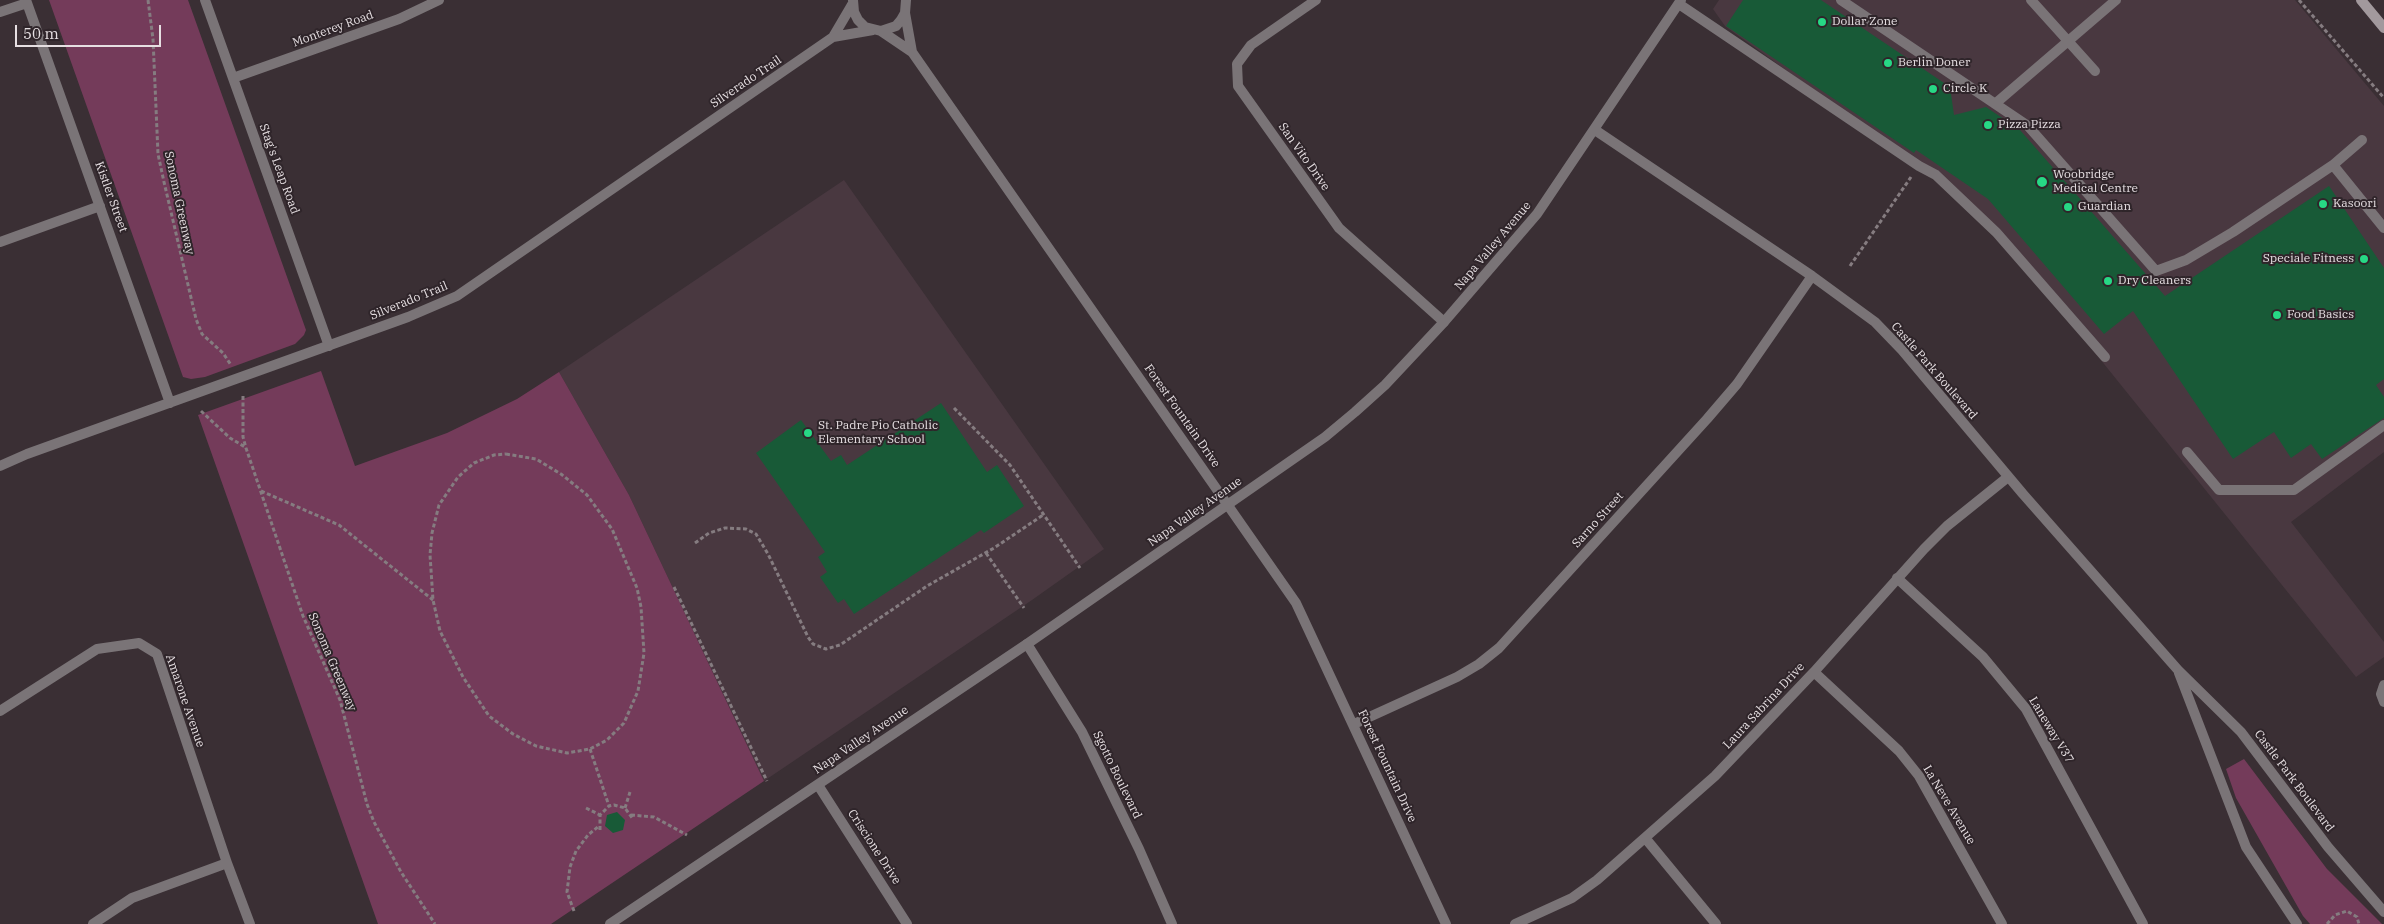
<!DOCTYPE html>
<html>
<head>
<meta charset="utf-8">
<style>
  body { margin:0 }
  #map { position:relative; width:2384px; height:924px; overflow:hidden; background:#3a2f34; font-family:"IBM Plex Serif",serif }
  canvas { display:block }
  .scale { position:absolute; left:15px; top:25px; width:146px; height:22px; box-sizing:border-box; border:2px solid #e6dfe2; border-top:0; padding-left:6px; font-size:15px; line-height:18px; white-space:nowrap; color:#e6dfe2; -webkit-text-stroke:4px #2f252a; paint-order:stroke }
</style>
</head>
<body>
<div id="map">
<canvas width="2384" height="924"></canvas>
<div class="scale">50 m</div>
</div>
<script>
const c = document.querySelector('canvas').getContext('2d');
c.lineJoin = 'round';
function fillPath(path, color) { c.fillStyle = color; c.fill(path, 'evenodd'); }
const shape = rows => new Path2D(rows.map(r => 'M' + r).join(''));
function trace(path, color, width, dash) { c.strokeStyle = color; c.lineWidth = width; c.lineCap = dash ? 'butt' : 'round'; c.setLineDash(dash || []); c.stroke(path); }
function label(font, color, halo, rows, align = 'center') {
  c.font = font + ' "IBM Plex Serif",serif'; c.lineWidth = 4; c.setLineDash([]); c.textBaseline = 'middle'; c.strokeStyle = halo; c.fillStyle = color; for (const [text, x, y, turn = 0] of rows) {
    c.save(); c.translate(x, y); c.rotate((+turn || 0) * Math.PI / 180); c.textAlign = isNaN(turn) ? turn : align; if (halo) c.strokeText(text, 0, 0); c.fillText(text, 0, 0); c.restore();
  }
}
const built = shape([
  [1719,0,2295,0,2384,106,2384,452,2291,522,2384,642,2384,657,2356,677,1997,231,1919,166,1725,26,1713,9],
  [844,180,1104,549,1032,600,764,781,629,495,559,372]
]);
const green = shape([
  [49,0,188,0,306,330,304,335,295,344,205,377,191,379,183,377],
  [321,371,355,466,447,433,517,399,559,372,629,495,764,781,551,924,378,924,198,415],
  [2244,759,2327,869,2382,924,2310,924,2303,916,2236,798,2226,769]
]);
const building = shape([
  [1743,0,1821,0,1950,87,1954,115,1986,107,2020,130,2165,296,2329,186,2384,268,2384,379,2376,385,2384,397,2384,418,2322,459,2311,444,2291,458,2274,432,2233,459,2133,311,2104,334,1988,199,1916,150,1914,153,1726,26],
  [941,403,987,472,997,465,1024,506,984,533,981,530,854,614,844,599,838,603,820,577,827,572,818,557,825,552,756,453,801,420,831,461,841,455,847,465],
  [617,812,625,820,623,830,613,833,605,826,607,815]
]);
const path = shape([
  [148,0,153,39,158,154,164,182,196,319,202,334,223,353,231,365],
  [2299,0,2384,98],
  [1850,266,1911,177],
  [243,396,243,437,246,448,303,616,340,700,367,804,374,822,401,872,435,924],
  [954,408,1010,465,1080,568],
  [201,411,230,438,245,447],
  [506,454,536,459,561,474,587,495,612,529,637,588,641,607,644,653,638,691,624,723,607,740,590,749,567,753,536,746,513,734,489,716,463,677,440,631,433,600,430,555,432,533,439,505,458,477,474,463,494,455,506,454],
  [261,491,339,525,433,600],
  [695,543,709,533,725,528,746,529,756,534,768,554,808,637,813,644,826,649,840,645,927,586,994,548,1043,515],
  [986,553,1024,608],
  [674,587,767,781],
  [590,749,609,806],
  [586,808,600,815],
  [625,808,630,792],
  [631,815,654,817,687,835],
  [600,830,600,815,609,806,614,805,625,808,633,819],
  [574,911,567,892,570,867,576,851,588,835,599,826],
  [2327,924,2335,915,2347,911,2357,917,2359,924]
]);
const service = shape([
  [1841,0,2028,126,2156,271,2186,260,2233,232,2333,165,2384,228],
  [2031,0,2095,71],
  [1679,4,1919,166,1936,175,1996,232,2105,357],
  [1996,103,2116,0],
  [2333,165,2362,140],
  [2187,452,2219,490,2294,490,2384,425],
  [1897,578,1983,657,2026,709,2143,924],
  [2384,685,2381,694,2384,702]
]);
const minor = shape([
  [26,0,170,403],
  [205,0,329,346],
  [853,0,854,12,858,20,865,27,881,31,896,26,901,20,905,13,906,0],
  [1316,0,1251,45,1237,64,1238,86,1339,228,1444,322],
  [0,12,27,3],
  [905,13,912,52],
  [881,31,912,52,1296,603,1446,924],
  [833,37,853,3],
  [233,78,399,19,439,0],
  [1595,130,1812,276,1875,322,1902,350,2023,494,2178,670,2241,732,2328,847,2384,912],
  [0,242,100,206],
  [0,466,27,454,408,317,457,296,833,37,873,30],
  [1027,644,1082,732,1139,849,1172,924],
  [1814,672,1899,751,1919,776,2002,924],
  [2179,673,2246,847,2297,924],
  [0,711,97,649,139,643,157,654,227,863,250,924],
  [1354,724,1457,677,1479,664,1499,648,1707,419,1737,384,1812,276],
  [818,785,907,924],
  [1646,839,1716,924],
  [93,924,132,898,227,863],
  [1515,924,1572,898,1597,880,1715,776,1814,672,1924,549,1947,526,2008,477]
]);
const tertiary = shape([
  [610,924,1027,644,1325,437,1355,412,1385,385,1444,322,1537,214,1681,0]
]);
const secondary = shape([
  [2361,0,2384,28]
]);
const markers = [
  [1822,22,5,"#27d885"],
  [1888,63,5,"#27d885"],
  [1933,89,5,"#27d885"],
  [1988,125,5,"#27d885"],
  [2042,182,6,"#27d885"],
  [2323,204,5,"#27d885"],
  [2068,207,5,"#27d885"],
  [2364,259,5,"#27d885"],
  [2108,281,5,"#27d885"],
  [2277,315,5,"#27d885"],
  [808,433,5,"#27d885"]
];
const poiNames = [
  ["Dollar Zone",1832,22],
  ["Berlin Doner",1898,63],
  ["Circle K",1943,89],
  ["Pizza Pizza",1998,125],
  ["Woobridge",2053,175],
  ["Medical Centre",2053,189],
  ["Kasoori",2333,204],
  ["Guardian",2078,207],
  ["Speciale Fitness",2354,259,"right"],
  ["Dry Cleaners",2118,281],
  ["Food Basics",2287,315],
  ["St. Padre Pio Catholic",818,426],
  ["Elementary School",818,440]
];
const streetNames = [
  ["Monterey Road",333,29,-20],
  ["Silverado Trail",746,82,-34],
  ["San Vito Drive",1304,157,55],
  ["Stag's Leap Road",279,169,70],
  ["Kistler Street",111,197,70],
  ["Sonoma Greenway",179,203,78],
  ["Napa Valley Avenue",1493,246,-50],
  ["Silverado Trail",409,301,-22],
  ["Castle Park Boulevard",1934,371,49],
  ["Forest Fountain Drive",1182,416,55],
  ["Napa Valley Avenue",1195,512,-35],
  ["Sarno Street",1598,520,-48],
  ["Sonoma Greenway",332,662,67],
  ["Amarone Avenue",185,701,71],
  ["Laura Sabrina Drive",1764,706,-47],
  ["Laneway V37",2051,730,59],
  ["Napa Valley Avenue",861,740,-34],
  ["Forest Fountain Drive",1387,766,65],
  ["Sgotto Boulevard",1117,775,64],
  ["Castle Park Boulevard",2294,781,53],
  ["La Neve Avenue",1949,805,59],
  ["Criscione Drive",874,847,57]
];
fillPath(built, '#493840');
fillPath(green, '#743b5a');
fillPath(building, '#185a37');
trace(path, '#857c80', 3, [4, 2.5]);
trace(service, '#7a7477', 10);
trace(minor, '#7a7477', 10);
trace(tertiary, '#7a7477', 10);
trace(secondary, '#a2999d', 10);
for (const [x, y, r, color] of markers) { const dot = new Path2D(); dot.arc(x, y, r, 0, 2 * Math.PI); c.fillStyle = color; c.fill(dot); trace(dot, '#2f252a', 2); }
label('12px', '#e6dfe2', '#2f252a', poiNames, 'left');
label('12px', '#e6dfe2', '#2f252a', streetNames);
</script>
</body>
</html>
